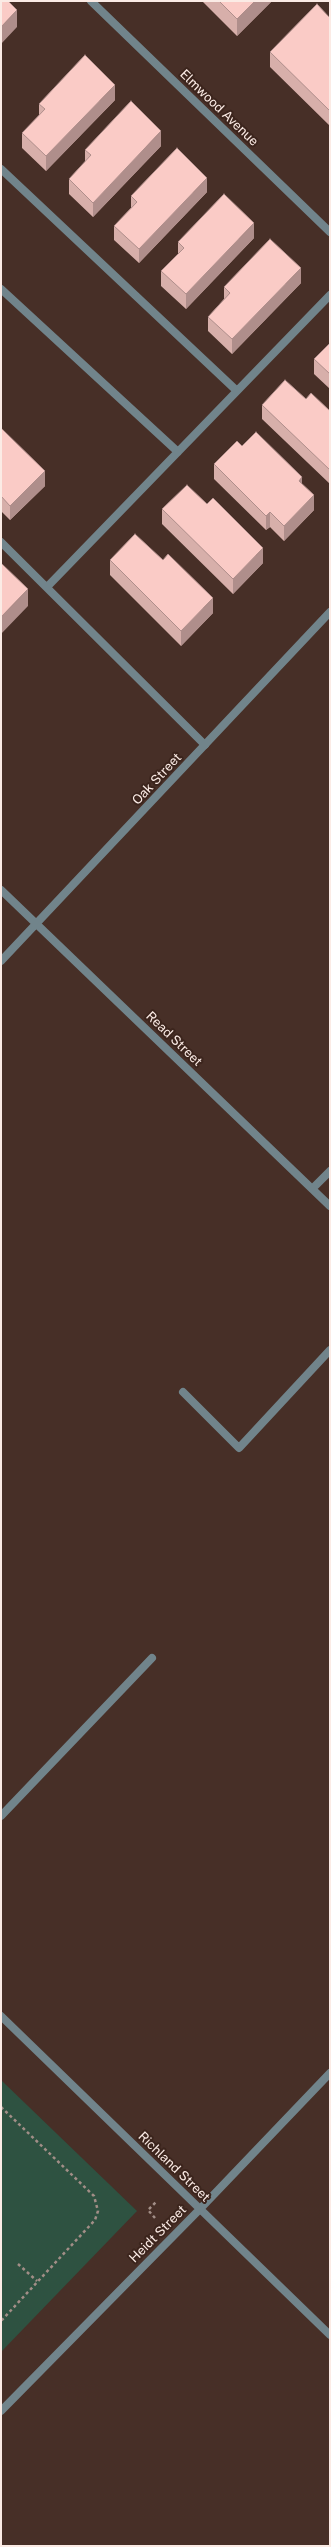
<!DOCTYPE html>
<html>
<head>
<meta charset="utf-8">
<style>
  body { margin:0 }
  #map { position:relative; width:331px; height:2547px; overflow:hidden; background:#472f27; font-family:"Public Sans",sans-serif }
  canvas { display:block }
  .frame { position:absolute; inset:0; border:2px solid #fbebe5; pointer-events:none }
</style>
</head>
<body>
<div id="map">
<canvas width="331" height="2547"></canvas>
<div class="frame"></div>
</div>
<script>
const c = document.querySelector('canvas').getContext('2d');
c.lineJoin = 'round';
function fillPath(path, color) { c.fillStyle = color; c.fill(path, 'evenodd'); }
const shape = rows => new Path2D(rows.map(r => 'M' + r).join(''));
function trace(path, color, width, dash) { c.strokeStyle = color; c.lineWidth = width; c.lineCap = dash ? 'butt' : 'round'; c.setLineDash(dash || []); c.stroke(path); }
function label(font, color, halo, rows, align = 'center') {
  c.font = font + ' "Public Sans",sans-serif'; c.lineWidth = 4; c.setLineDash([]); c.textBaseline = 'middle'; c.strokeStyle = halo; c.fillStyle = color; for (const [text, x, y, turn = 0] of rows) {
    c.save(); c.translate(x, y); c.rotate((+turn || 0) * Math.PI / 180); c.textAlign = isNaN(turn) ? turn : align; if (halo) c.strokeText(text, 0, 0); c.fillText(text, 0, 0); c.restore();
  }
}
const green = shape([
  [1,2080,137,2211,1,2352]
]);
const path = shape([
  [1,2107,94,2196,98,2211,95,2220,1,2321],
  [155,2218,148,2210,157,2201],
  [18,2264,37,2281]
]);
const service = shape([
  [1,169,237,391],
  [1,289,178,452],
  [1,542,205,745],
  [47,587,330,295],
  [183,1392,239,1448,330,1350],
  [1,1816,152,1658]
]);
const minor = shape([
  [1,890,330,1206],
  [1,961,330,612],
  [312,1189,330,1171],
  [1,2016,330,2335],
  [1,2411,200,2209,330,2073]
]);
const tertiary = shape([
  [91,1,330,232]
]);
const wall = shape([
  [202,1,272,1,237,36],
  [330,18,330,126,270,67,270,52],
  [115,100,46,171,22,148,22,133,39,116,39,104],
  [161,146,93,217,69,194,69,179,85,162,85,150],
  [207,192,139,263,114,240,114,226,131,208,131,196],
  [254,238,186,309,161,286,161,271,178,254,178,242],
  [301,283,232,354,208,331,208,317,224,299,224,287],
  [330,343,330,389,314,374,314,359],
  [306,399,330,411,330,484,262,419,262,405],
  [1,428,45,486,10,520,1,511],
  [242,446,302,484,314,510,284,541,270,527,266,530,214,479,214,464],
  [207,504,263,563,233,594,162,524,162,509],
  [110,560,213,613,181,646,110,575]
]);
const shadedWall = shape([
  [255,1,272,1,237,36,237,19],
  [17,10,17,27,1,44,1,27],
  [115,85,115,100,46,171,46,156],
  [161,131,161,146,93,217,93,203],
  [207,178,207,192,139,263,139,249],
  [254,223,254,238,186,309,186,294],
  [301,268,301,283,232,354,232,339],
  [45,471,45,486,10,520,10,506],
  [302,477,302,492,299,481],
  [314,495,314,510,284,541,284,526],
  [270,512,270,527,266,530,266,516],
  [263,548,263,563,233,594,233,579],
  [28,589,28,606,1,634,1,617],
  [213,598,213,613,181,646,181,631]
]);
const building = shape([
  [1,1,8,1,17,10,1,27,1,1],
  [219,1,255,1,237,19,219,1],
  [317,4,330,18,330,111,270,52,317,4],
  [85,55,115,85,46,156,22,133,45,109,39,104,85,55],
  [131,101,161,131,93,203,69,179,91,155,85,150,131,101],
  [177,148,207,178,139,249,114,226,137,202,131,196,177,148],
  [224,194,254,223,186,294,161,271,184,248,178,242,224,194],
  [270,239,301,268,232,339,208,317,230,293,224,287,270,239],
  [330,343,330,374,314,359,330,343],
  [285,380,306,399,311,393,330,411,330,470,262,405,285,380],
  [1,428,45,471,10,506,1,496,1,428],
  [256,432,302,477,299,481,314,495,284,526,270,512,266,516,214,464,237,441,242,446,256,432],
  [187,485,207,504,213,498,263,548,233,579,162,509,187,485],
  [135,534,163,560,168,554,213,598,181,631,110,560,135,534],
  [1,563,28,589,1,617,1,563]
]);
const streetNames = [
  ["Elmwood Avenue",219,108,44],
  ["Oak Street",157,779,-47],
  ["Read Street",174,1039,44],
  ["Richland Street",174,2167,44],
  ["Heidt Street",158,2234,-45]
];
fillPath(green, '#2e5241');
trace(path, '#a28e87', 2.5, [3, 3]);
trace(service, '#71848b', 8);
trace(minor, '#71848b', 8);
trace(tertiary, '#71848b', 8);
fillPath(wall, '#d7afaa');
fillPath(shadedWall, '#af8e8b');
fillPath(building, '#facbc6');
trace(building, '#af8e8b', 1);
label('13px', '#fbebe5', '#3c251d', streetNames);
</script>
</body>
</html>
